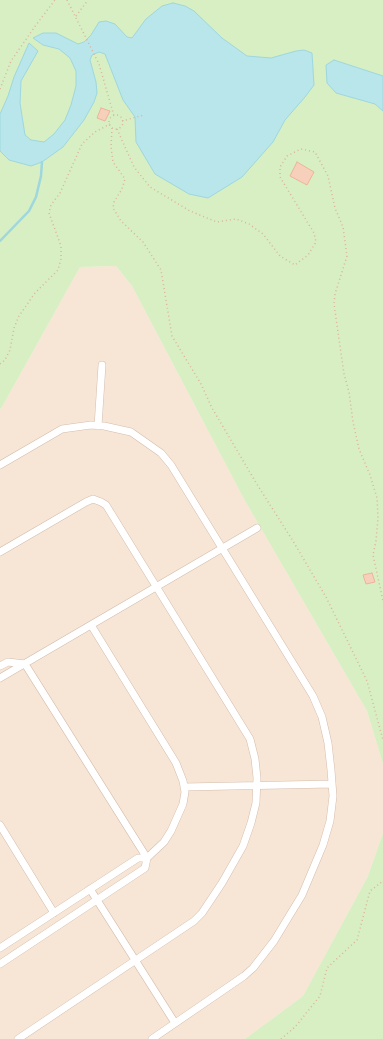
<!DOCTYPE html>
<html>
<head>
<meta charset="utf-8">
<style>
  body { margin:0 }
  canvas { display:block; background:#fff4e7 }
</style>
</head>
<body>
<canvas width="383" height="1039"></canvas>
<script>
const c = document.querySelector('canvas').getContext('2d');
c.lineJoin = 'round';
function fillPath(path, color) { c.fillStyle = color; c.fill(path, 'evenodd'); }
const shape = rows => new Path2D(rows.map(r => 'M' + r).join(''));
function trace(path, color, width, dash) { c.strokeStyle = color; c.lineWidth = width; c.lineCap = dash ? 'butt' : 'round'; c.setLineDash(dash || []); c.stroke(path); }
const residential = shape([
  [116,266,132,286,244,499,367,711,383,764,383,833,368,876,303,996,245,1039,0,1039,0,409,2,407,80,267]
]);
const green = shape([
  [0,0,383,0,383,764,367,711,244,499,132,286,116,266,80,267,2,407,0,409],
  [383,833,383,1039,245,1039,303,996,368,876]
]);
const water = shape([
  [173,3,185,6,194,11,222,38,247,56,271,58,296,51,304,50,312,53,314,85,305,97,285,120,273,142,242,177,208,198,189,194,155,174,136,142,135,117,123,100,105,54,99,52,92,55,90,60,96,82,97,93,94,102,84,120,63,147,42,162,31,166,9,160,0,151,0,114,8,96,14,77,29,43,38,51,21,81,20,103,25,135,31,140,44,142,54,134,65,120,71,105,76,86,76,71,70,58,59,49,43,45,33,38,43,33,56,33,78,44,84,42,91,35,99,22,106,21,115,24,127,37,132,38,146,19,162,6,173,3],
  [334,60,383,76,383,111,375,104,336,93,327,83,326,65,334,60]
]);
const stream = shape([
  [0,241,29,211,36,197,41,176,42,162]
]);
const building = shape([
  [101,108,110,111,105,121,97,118,101,108],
  [297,162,314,172,307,185,290,176,297,162],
  [372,573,375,582,366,584,363,575,372,573]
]);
const path = shape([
  [67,0,99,64,114,116],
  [76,16,88,0],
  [0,89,11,61,36,25,55,0],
  '109 122a7 7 0 1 1 14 0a7 7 0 1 1-14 0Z',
  [122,121,144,115],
  [112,128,111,147,113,162,125,179,122,189,114,202,113,208,121,221,143,242,161,270,172,336,201,384,212,408,258,486,293,541,326,597,367,681,383,740],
  [117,129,134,167,150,187,190,211,217,222,236,219,249,224,263,234,280,256,295,265,308,255,316,242,314,233,280,177,280,167,287,156,301,149,315,152,328,176,335,208,343,227,347,256,335,294,334,304,344,374,349,392,353,422,359,449,370,475,377,498,378,518,376,541,373,555,383,601],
  [0,364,5,360,10,350,14,328,19,316,35,293,58,270,61,259,61,246,49,213,51,205,60,193,82,144,95,132,110,124],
  [281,1039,295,1027,320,996,327,968,357,940,370,891,383,881]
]);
const street = shape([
  [98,426,102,365],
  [0,465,62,429,91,425,104,426,131,432,161,453,171,465,313,696,322,717,328,743,331,770,333,796,330,821,323,845,302,895,274,941,253,968,244,976,152,1039],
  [0,552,86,502,93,499,101,502,106,505,250,739,255,759,257,778,256,803,251,823,243,846,222,883,202,913,194,921,18,1039],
  [25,664,147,858],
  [0,666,8,662,25,664],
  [0,678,257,528],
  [184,787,332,784],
  [0,825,54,913],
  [90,889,175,1023],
  [0,948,138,858,147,858],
  [0,964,145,868,147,858,164,842,171,831,183,804,185,792,183,781,176,763,91,625]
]);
fillPath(residential, '#f7e6d5');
fillPath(green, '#d7efc3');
fillPath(water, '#b9e6eb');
trace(water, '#9ed7de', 1);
trace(stream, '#9ed7de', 2.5);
fillPath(building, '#f7d0bc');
trace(building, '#ecb59a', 1);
trace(street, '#d5bdae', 8);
trace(path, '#ddb39e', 1.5, [1, 3]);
trace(street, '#fff', 7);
</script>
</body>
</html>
